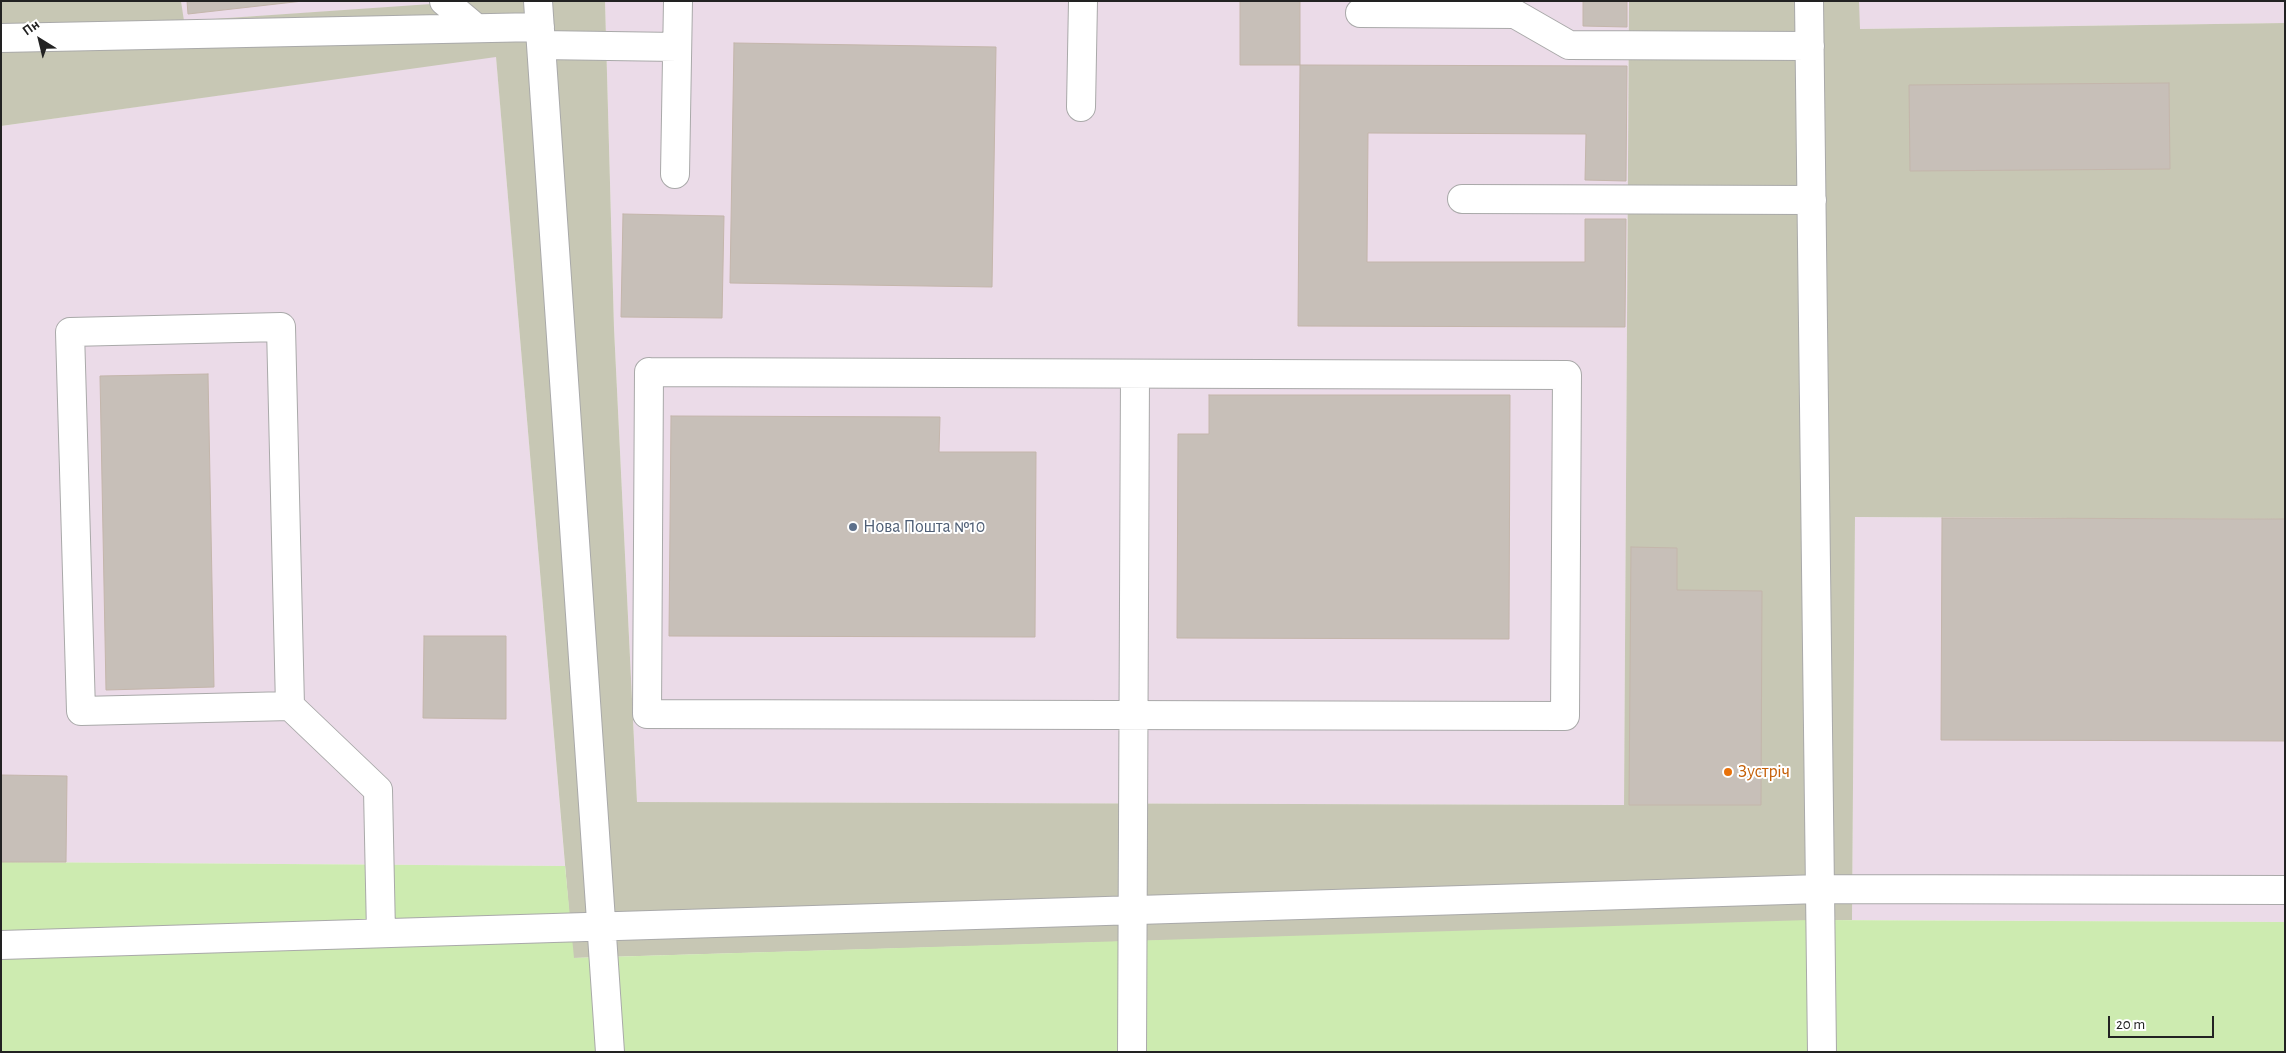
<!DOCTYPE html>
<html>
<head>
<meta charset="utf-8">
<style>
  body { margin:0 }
  #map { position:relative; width:2286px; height:1053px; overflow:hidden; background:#f2efe9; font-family:"Alegreya Sans",sans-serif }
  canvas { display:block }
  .frame { position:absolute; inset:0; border:2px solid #222; pointer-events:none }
  .north { position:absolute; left:15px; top:15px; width:50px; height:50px; -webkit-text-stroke:4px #fff; paint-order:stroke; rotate:324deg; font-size:14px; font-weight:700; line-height:20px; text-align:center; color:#222 }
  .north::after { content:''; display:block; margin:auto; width:18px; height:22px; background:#222; clip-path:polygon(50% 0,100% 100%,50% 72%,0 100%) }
  .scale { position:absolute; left:2108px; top:1016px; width:106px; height:22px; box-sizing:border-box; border:2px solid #222; border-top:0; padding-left:6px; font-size:15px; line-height:18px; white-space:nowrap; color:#222; -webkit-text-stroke:4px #fff; paint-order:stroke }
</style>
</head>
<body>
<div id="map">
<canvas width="2286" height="1053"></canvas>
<div class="frame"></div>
<div class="north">Пн</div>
<div class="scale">20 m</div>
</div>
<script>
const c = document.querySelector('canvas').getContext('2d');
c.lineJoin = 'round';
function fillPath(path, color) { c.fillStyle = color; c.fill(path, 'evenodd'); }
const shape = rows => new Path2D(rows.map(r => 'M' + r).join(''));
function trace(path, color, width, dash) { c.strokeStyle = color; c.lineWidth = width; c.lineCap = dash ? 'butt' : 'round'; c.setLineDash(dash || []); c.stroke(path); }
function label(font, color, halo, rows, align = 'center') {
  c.font = font + ' "Alegreya Sans",sans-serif'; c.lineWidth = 4; c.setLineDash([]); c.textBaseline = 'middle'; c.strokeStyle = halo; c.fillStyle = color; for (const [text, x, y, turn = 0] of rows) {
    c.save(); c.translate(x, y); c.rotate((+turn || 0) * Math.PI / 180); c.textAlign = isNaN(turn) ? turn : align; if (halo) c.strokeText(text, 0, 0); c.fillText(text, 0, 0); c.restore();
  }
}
const industrial = shape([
  [181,1,475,1,475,2,183,21],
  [605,1,1629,1,1624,805,637,802,614,328],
  [1859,1,2285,1,2285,23,1859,29],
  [496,56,565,866,1,862,1,126],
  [1855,517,2285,519,2285,922,1852,920]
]);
const construction = shape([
  [1,1,181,1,184,21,475,1,605,1,614,328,637,802,1624,805,1629,1,1859,1,1860,29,2285,23,2285,519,1855,517,1852,920,573,958,496,57,1,126]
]);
const grass = shape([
  [1,862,565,866,574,958,1809,920,2285,922,2285,1052,1,1052]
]);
const building = shape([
  [187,1,303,1,188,14,187,1],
  [1240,1,1300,1,1300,65,1240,65,1240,1],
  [1583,1,1627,1,1627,27,1583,26,1583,1],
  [734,43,996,47,992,287,730,283,734,43],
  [1300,65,1627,66,1626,181,1585,180,1586,134,1368,133,1367,262,1585,262,1585,219,1626,219,1625,327,1298,326,1300,65],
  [2169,83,2170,169,1910,171,1909,85,2169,83],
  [623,214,724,216,722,318,621,317,623,214],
  [208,374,214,687,106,690,100,376,208,374],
  [1209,395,1510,395,1509,639,1177,638,1178,434,1209,434,1209,395],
  [671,416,940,417,939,452,1036,452,1035,637,669,636,671,416],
  [1942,518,2285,519,2285,741,1941,740,1942,518],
  [1631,547,1677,548,1677,590,1762,591,1761,805,1629,805,1631,547],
  [424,636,506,636,506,719,423,718,424,636],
  [1,775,67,776,66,862,1,862,1,775]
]);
const minor = shape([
  [444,1,476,28],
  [538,1,610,1052],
  [1809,1,1822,1052],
  [1360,13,1515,14,1569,45,1810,46],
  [1,38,540,27],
  [541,45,677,47],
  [1081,107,1083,1],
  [675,174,678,1],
  [1462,199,1812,200],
  [649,372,1567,375,1565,716,647,714,649,372],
  [290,706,281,327,70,332,81,711,290,706,378,790,381,933],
  [1,945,1820,889,2285,890],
  [1132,1052,1135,374]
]);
const markers = [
  [853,527,5,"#5c6f8a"],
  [1728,772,5,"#e8710a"]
];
const serviceNames = [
  ["Нова Пошта №10",863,527]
];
const foodNames = [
  ["Зустріч",1738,772]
];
fillPath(industrial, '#ebdbe8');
fillPath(construction, '#c7c7b4');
fillPath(grass, '#cdebb0');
fillPath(building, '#c7bfb8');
trace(building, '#c4b6ab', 1);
trace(minor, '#a9a9a9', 30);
trace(minor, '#fff', 28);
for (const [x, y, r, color] of markers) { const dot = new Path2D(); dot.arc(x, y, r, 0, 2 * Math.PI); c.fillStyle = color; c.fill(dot); trace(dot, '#fff', 2); }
label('18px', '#4e5e75', '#fff', serviceNames, 'left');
label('18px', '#c56008', '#fff', foodNames, 'left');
</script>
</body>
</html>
